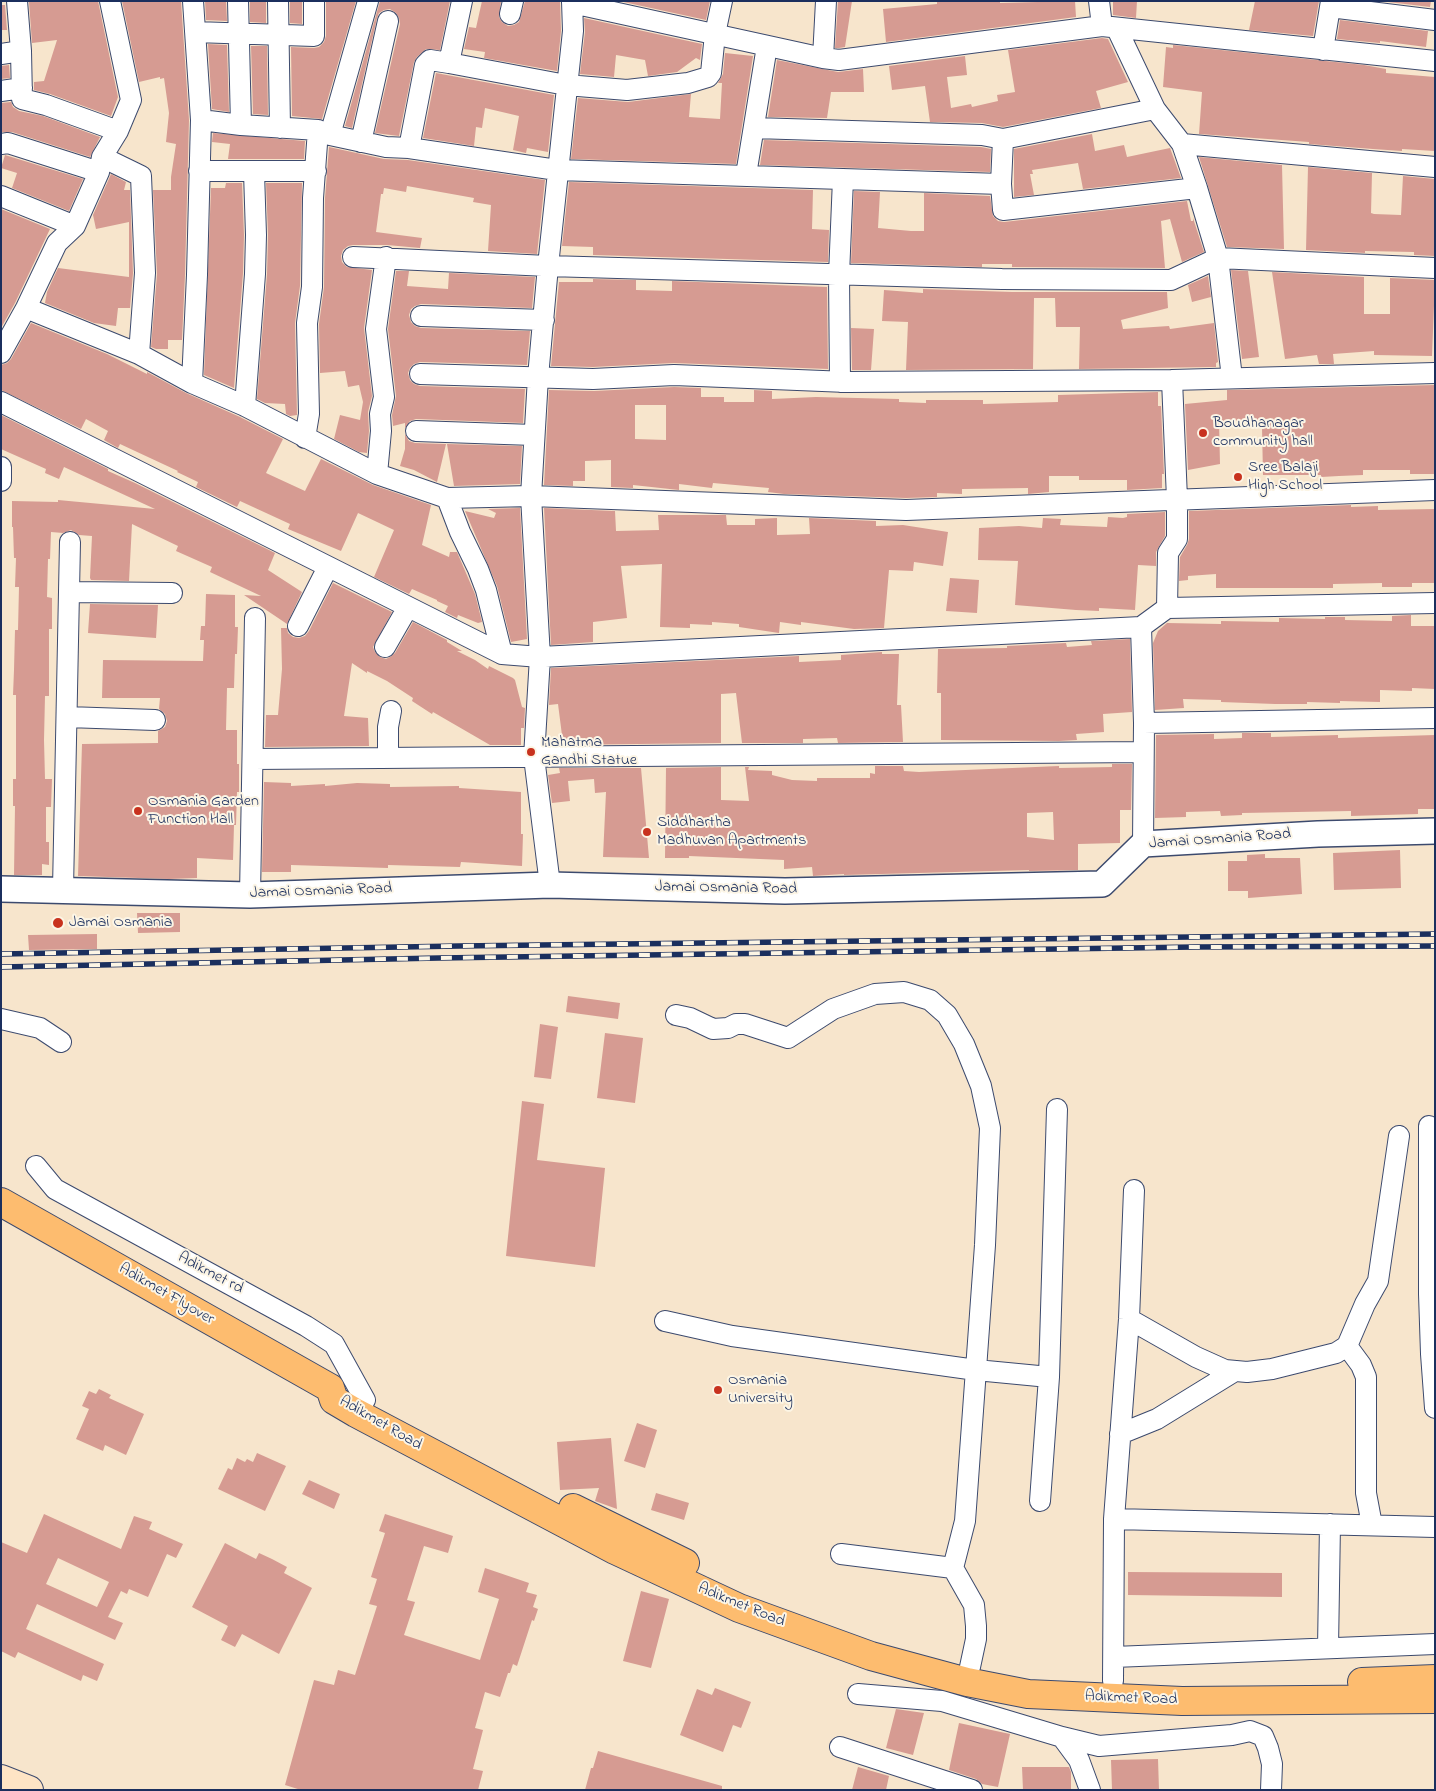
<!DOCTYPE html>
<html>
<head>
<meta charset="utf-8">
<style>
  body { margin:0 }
  #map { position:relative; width:1436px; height:1791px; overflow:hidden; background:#f7e5cc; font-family:"Indie Flower",sans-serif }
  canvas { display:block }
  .frame { position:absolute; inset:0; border:2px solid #1b2f5e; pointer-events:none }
</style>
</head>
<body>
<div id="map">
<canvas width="1436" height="1791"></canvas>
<div class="frame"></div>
</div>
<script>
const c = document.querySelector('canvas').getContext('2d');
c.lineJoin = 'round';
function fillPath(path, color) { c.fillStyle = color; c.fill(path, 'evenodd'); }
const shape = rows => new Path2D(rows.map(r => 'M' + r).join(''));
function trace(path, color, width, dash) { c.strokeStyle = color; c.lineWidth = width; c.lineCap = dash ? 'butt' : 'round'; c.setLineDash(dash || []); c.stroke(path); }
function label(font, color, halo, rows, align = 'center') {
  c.font = font + ' "Indie Flower",sans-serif'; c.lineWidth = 4; c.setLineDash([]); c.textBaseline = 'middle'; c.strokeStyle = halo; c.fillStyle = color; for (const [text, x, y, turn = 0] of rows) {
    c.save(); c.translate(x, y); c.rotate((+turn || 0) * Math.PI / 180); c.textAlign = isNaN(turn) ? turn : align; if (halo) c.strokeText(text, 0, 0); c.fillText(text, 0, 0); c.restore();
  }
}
const building = shape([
  [34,1,98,1,118,97,111,116,50,94,34,90,34,82,44,81,57,40,32,43,29,2],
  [122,1,181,1,189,120,185,275,182,340,168,340,168,349,156,349,151,347,157,274,153,190,171,190,171,177,176,144,166,142,169,113,164,78,160,79,160,77,139,82],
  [205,1,226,1,227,21,206,20],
  [250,1,266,1,266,23,250,22],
  [290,1,302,1,302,24,290,23],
  [326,1,356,1,322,119,292,116,291,47,314,48,319,47,324,42,326,36],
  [380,1,450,1,440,50,426,49,417,57,414,62,399,136,375,133,400,24,399,18,396,13,390,9,384,10,379,13,377,18,352,128,345,126],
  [482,1,501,1,499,17,502,22,508,26,514,25,519,22,525,1,560,1,561,31,557,71,484,58,485,52,464,49,469,27,476,28],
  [619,1,710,1,706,20],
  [838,1,852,1,845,47,839,48,835,48],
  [937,1,1000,1,1000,3,1075,1,1076,17,886,42,883,9,937,4],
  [1113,1,1137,1,1136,18,1113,15],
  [1255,1,1319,1,1313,36,1249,30],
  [1380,1,1431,1,1430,7],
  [1,5,5,5,7,30,1,30],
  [584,18,702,44,700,60,696,58,677,72,648,76,645,60,616,55,614,77,580,74,585,32],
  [1340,20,1428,31,1426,47,1380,41,1380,43,1337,39],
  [1102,38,1108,39,1128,82,1096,91,1101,108,1003,127,982,123,930,122,925,86,892,90,889,66,965,56,967,75,947,77,951,108,971,104,972,107,998,101,997,95,1015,92,1008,50],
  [208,44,227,45,229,112,212,109],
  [1173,45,1364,65,1386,69,1386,73,1435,77,1435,151,1402,149,1402,151,1373,149,1309,144,1309,142,1199,134,1202,92,1163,87,1166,47,1173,48],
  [251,46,267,46,268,115,253,114],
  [725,53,753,56,736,164,571,159,578,98,628,102,691,94,689,117,720,119,722,83,718,83,723,74],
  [777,60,838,72,863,69,864,92,831,92,827,118,768,117],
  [9,65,10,78,1,79,1,66],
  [436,73,554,95,548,152,527,148,526,153,513,150,519,116,485,108,482,128,476,127,474,146,423,138],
  [11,102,13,107,19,111,43,116,100,137,90,157,12,132,1,132,1,103],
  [213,133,305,141,304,159,228,159,230,144,212,142],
  [1092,134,1095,151,1124,145,1127,157,1170,148,1181,178,1083,189,1078,163,1032,170,1033,174,1030,174,1034,195,1014,197,1014,149],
  [764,140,981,147,991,149,990,172,760,165],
  [329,147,384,159,408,160,545,180,537,254,488,251,491,205,473,202,474,198,407,186,406,192,384,188,383,194,381,194,376,232,422,238,420,248,387,245,353,245,348,246,343,250,341,256,342,262,347,267,372,270,364,328,372,396,368,412,369,431,367,453,359,452,334,439,340,415,360,420,363,402,359,385,348,387,345,371,320,373,319,324,324,287,325,198],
  [5,155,83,179,69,211,12,188,17,173,1,168],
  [1199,157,1282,165,1284,249,1227,247],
  [1308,167,1372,173,1371,213,1374,214,1401,215,1403,176,1435,179,1435,256,1414,255,1414,252,1365,251,1365,253,1306,250],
  [111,174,126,182,124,190,130,190,133,273,130,308,118,308,116,326,94,323,45,303,47,292,58,268,129,277,129,222,96,229,93,215],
  [569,182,813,190,812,229,829,230,828,262,593,255,593,247,562,246],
  [226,183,242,183,244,235,243,273,234,388,204,375,211,188,225,188],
  [266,183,302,183,300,286,295,323,297,415,290,416,286,414,285,404,265,403,257,399,267,274,268,235],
  [854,191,880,192,878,228,911,231,924,231,924,193,990,196,993,216,998,221,1004,222,1187,201,1191,221,1193,221,1193,218,1204,252,1182,262,1170,219,1161,221,1165,268,1012,267,1012,264,982,264,982,267,851,263],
  [1,209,50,229,15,303,1,328],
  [1231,270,1248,271,1259,357,1242,359],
  [396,271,409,271,407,286,448,289,449,273,535,277,532,308,421,304,415,306,411,309,409,315,411,322,415,326,421,328,530,331,527,365,420,362,414,364,410,368,408,373,410,380,414,384,420,386,525,389,523,423,416,419,410,421,405,428,405,423,393,426,392,415,396,396,388,329],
  [1272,272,1364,277,1364,314,1390,314,1390,278,1435,280,1432,356,1374,355,1374,351,1333,354,1334,364,1319,364,1317,355,1285,359],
  [1208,276,1211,297,1192,302,1188,285],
  [593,279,636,280,636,290,672,291,672,281,827,287,828,369,674,363,593,367,551,366,559,282,593,282],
  [923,289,1012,292,1167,292,1168,308,1121,320,1123,329,1169,326,1170,329,1214,323,1218,362,1216,363,1216,367,1212,367,1079,369,1080,327,1056,327,1055,298,1034,298,1033,369,906,370,908,322,882,321,884,290,923,293],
  [31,323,107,354,147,374,147,372,186,393,240,417,283,439,266,473,305,491,321,459,373,485,431,505,422,545,449,557,450,552,457,552,475,594,482,622,478,623,458,615,457,618,445,612,448,606,437,601,437,600,412,589,409,594,374,577,394,530,358,513,341,551,288,529,290,524,240,501,237,507,196,487,198,482,177,472,178,471,120,444,118,448,104,440,108,431,86,419,81,429,1,390,1,365,7,363,11,359],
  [851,328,874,329,871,370,852,370],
  [1435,385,1435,474,1410,474,1410,470,1363,470,1363,475,1339,476,1321,477,1321,475,1263,475,1262,427,1251,427,1251,421,1219,421,1220,464,1188,470,1185,404,1227,400,1227,390],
  [674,387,701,388,701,397,724,397,724,402,754,402,754,390,772,391,772,399,816,397,899,399,899,402,926,403,926,400,983,400,983,404,1058,402,1058,395,1158,392,1158,406,1161,406,1164,474,1162,474,1162,488,1127,490,1127,480,1079,480,1079,476,1049,476,1049,492,1028,494,1028,488,962,489,962,494,937,493,937,497,906,498,784,494,768,492,769,488,713,483,712,488,679,484,679,490,633,485,633,488,611,487,611,460,585,461,585,481,573,481,573,486,544,485,549,390,594,391],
  [635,405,666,405,666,440,635,439],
  [1,415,108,469,108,471,135,483,275,553,268,570,302,592,287,624,244,595,261,596,210,572,212,567,176,551,178,546,132,524,129,581,91,580,90,578,92,536,79,535,71,530,63,533,51,532,50,559,48,559,47,597,52,598,52,629,49,629,49,696,45,696,44,740,45,779,52,779,51,807,46,807,46,842,49,842,49,865,42,864,42,875,14,875,15,806,13,806,13,779,16,779,16,695,13,695,14,670,15,630,18,630,19,587,15,587,16,558,14,558,13,527,12,527,12,501,58,502,58,500,155,509,64,467,59,479,45,473,46,469,1,449],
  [405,434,409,441,415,443,446,444,437,482,414,470,400,466,405,449],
  [447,444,522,446,520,484,454,486],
  [1351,505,1351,507,1378,506,1378,510,1435,509,1435,583,1412,583,1412,587,1382,587,1382,583,1333,584,1333,588,1216,588,1216,574,1188,576,1188,580,1179,581,1180,557,1187,545,1189,539,1189,511],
  [520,508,527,639,511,642,497,586,465,511,494,518,496,513,488,509],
  [544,508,615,511,616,531,659,530,658,515,726,515,727,525,755,525,755,519,777,518,777,535,810,534,809,518,876,521,876,526,903,525,948,532,943,566,914,562,913,571,889,570,884,628,854,629,801,622,801,625,780,622,779,633,739,627,739,624,712,622,712,625,690,624,690,628,660,627,662,564,621,566,627,618,593,622,593,642,551,645],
  [1165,512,1165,536,1156,552,1156,566,1138,565,1135,610,1099,608,1099,611,1076,610,1015,605,1018,561,978,560,979,528,1019,526,1042,528,1043,518,1061,519,1060,525,1107,527,1108,517,1123,518,1127,517,1127,514],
  [950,578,979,580,977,613,946,611],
  [333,583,392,612,373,647,375,652,380,657,386,659,390,657,395,653,413,622,447,640,447,642,462,651,457,651,475,660,488,669,489,666,513,678,515,680,522,707,525,708,524,728,521,728,521,745,490,745,433,712,432,714,412,701,413,698,387,681,367,671,367,673,352,663,344,716,368,718,369,746,265,747,266,715,278,715,282,669,281,628,287,628,288,633,293,637,299,638,305,636,309,631],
  [206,594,235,595,235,627,238,627,237,654,235,654,234,688,227,688,226,730,237,730,237,764,239,764,239,792,237,792,236,825,234,825,233,860,197,858,197,878,169,879,78,876,82,744,158,743,158,731,165,727,167,721,165,714,159,709,160,698,102,698,103,660,203,661,204,640,200,640,201,626,205,626],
  [90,604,158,605,156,638,88,633],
  [1411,615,1411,626,1435,626,1435,689,1412,688,1412,691,1380,690,1380,702,1340,701,1340,703,1307,702,1307,704,1275,704,1221,702,1221,700,1183,699,1184,708,1155,710,1153,643,1158,631,1167,623,1221,624,1221,621,1279,622,1279,618,1325,619,1325,617,1345,617,1345,620,1392,621,1392,616],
  [1130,639,1132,712,1103,714,1104,732,1076,734,1077,740,1059,741,941,740,941,693,937,693,938,649,1007,648,1007,646,1066,643,1067,647,1092,645,1091,641],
  [882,652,882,654,899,654,897,705,901,705,903,742,838,743,837,738,803,739,803,743,742,743,736,693,721,694,721,743,557,745,556,743,563,743,558,704,549,705,551,668,799,656,799,662,841,660,841,655],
  [1242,733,1271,733,1271,737,1338,735,1338,738,1435,735,1435,809,1418,809,1418,814,1351,816,1351,811,1242,813,1242,815,1221,816,1220,811,1186,812,1186,817,1155,818,1156,735,1214,734,1214,739,1242,738],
  [1112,764,1132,764,1131,810,1120,810,1120,843,1078,844,1078,870,1029,871,1029,870,844,875,844,874,813,876,812,867,784,869,784,860,689,856,689,858,665,858,666,768,721,767,721,800,749,801,745,767,749,767,748,770,772,771,772,775,792,780,817,781,817,778,870,778,870,773,875,774,875,766,903,766,904,771,919,772,1059,766,1059,768,1112,767],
  [1053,812,1054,840,1027,837,1027,813],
  [559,768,641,768,649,858,603,857,606,792,595,793,594,779,568,781,570,801,552,803,548,775,560,773],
  [264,782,291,783,291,786,325,784,325,786,357,783,390,784,390,787,459,786,459,788,521,792,521,834,523,834,522,866,461,862,460,867,388,865,388,868,291,865,291,872,262,872],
  [1400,850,1401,888,1334,890,1333,853],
  [1265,854,1265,858,1300,858,1302,894,1248,898,1248,891,1228,891,1228,861,1247,861,1247,855],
  [137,913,180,913,180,932,138,933],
  [97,934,97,949,29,950,28,935],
  [568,996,620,1003,618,1019,566,1012],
  [540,1024,558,1027,551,1079,534,1077],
  [605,1033,643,1038,635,1103,597,1098],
  [522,1101,544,1104,537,1160,605,1168,595,1267,506,1256],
  [99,1389,111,1395,109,1398,144,1414,126,1455,105,1445,103,1451,76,1439,89,1409,82,1406,89,1391,96,1394],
  [637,1423,657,1430,645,1468,624,1461],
  [611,1438,617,1509,595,1501,599,1488,560,1490,557,1442],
  [257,1453,286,1466,265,1511,218,1489,228,1468,232,1470,237,1458,245,1462,247,1459,253,1462],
  [309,1480,340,1494,334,1509,302,1494],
  [656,1493,689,1503,684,1520,651,1510],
  [44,1514,121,1549,134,1516,152,1522,149,1529,183,1544,176,1558,167,1554,148,1597,129,1589,127,1594,121,1591,108,1617,123,1623,115,1640,37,1604,26,1629,104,1664,97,1681,83,1675,81,1681,18,1652,15,1658,1,1651,1,1542,27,1553],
  [58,1558,109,1582,97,1607,46,1584],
  [385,1514,453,1536,448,1553,424,1546,407,1600,415,1602,404,1635,480,1660,499,1599,478,1592,485,1568,529,1583,526,1592,537,1595,533,1607,538,1609,534,1621,532,1620,517,1666,513,1664,510,1673,508,1673,500,1697,485,1692,475,1728,483,1730,473,1769,483,1771,478,1790,301,1790,285,1785,314,1680,334,1685,338,1670,355,1675,377,1606,369,1604,377,1579,371,1577,385,1533,379,1531],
  [225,1543,256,1559,259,1553,272,1559,287,1567,284,1573,312,1588,279,1654,242,1634,235,1647,221,1640,228,1626,192,1607],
  [1128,1572,1282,1573,1282,1597,1128,1595],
  [641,1591,669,1599,651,1668,623,1661],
  [715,1688,751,1702,741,1728,733,1725,723,1752,680,1735,697,1689,712,1695],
  [896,1709,924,1713,913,1755,886,1748],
  [959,1723,1010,1734,998,1787,982,1784,976,1779,949,1770],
  [598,1751,722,1786,722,1790,585,1790,591,1768,593,1768],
  [1158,1759,1159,1790,1112,1790,1111,1760],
  [858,1767,889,1776,886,1790,852,1790],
  [1022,1767,1069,1767,1071,1772,1071,1790,1023,1790]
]);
const minor = shape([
  [17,1,21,51,22,99,46,105,118,131],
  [238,1,241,125],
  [278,1,280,128],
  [462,1,449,63,566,85,627,90,688,83,708,77,711,73,715,34,722,1],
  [1099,1,1102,26],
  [572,3,823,58,839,60,1102,26,1435,61],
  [1330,7,1435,20],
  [510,14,513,1],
  [1117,29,1155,109,1182,144,1197,188,1218,258,1232,378],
  [195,32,314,36,314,1],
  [1323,50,1331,1],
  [1,54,21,51],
  [823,58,826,1],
  [1,91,22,88],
  [201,120,241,125,318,130,330,135,386,147,409,148,557,170,1001,184],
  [754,128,982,135,1003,139,1155,109],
  [330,135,368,1],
  [1003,139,1001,184,1003,210,1197,188],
  [361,142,388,21],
  [1,144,8,143,99,172],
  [1182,144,1435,167],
  [409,148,425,65,430,60,449,63],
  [102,157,141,176,145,273,139,354],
  [199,171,316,171],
  [746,175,767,46],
  [1,196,75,226],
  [353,257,548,266,1002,279,1171,280,1218,258,1435,268],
  [26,308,139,354,192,383,245,406,377,474,447,498,531,496,906,510,1435,490],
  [421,316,544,320],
  [1,353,26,308,57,243,75,226,99,172,102,157,118,131,131,100,110,1],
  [420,374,593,379,674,375,847,382,1172,380,1435,373],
  [840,382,839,275,843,179],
  [192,383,197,275,201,120,193,1],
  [1,402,502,654,540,657,1141,627],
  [245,406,255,274,256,235,254,172],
  [416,431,534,435],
  [305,438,309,414,307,323,312,287,313,198,318,130],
  [1,467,1,481],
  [377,474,381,431,380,414,384,397,376,329,386,257],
  [447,498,460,532,478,569,486,590,502,654],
  [69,592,172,593],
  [1167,608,1435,603],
  [298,626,328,567],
  [385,647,408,607],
  [67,717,155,720],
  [1144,723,1435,718],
  [388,758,388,727,391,711],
  [253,759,1143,752],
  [1143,844,1144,723,1141,627,1167,608,1168,553,1177,539,1177,499,1172,380],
  [550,885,534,757,540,657,531,496,538,377,548,266,573,31,572,1],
  [63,889,70,542],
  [250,895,255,618],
  [676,1015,690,1018,713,1029,728,1028,736,1024,745,1024,788,1038,833,1009,875,994,904,992,930,1000,947,1015,964,1044,981,1086,990,1128,985,1245,965,1521,953,1568,974,1605,976,1626,976,1639,970,1667],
  [1,1019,40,1028,61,1042],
  [1429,1126,1429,1294,1431,1354,1435,1408],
  [36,1166,55,1189,306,1326,334,1344,365,1400],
  [1129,1319,1196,1357,1225,1370,1247,1372,1272,1369,1336,1353,1347,1346,1361,1365,1366,1377,1366,1493,1372,1525],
  [665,1321,732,1336,976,1370,1049,1377],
  [1347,1346,1365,1304,1378,1281,1399,1136],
  [1120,1434,1157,1419,1235,1371],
  [1040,1501,1049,1377,1057,1109],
  [1114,1519,1435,1527],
  [841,1554,953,1568],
  [1328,1648,1330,1524],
  [1114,1657,1435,1644],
  [1113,1681,1114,1519,1129,1319,1134,1190],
  [858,1694,942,1701,1062,1737,1079,1760,1090,1790],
  [1062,1737,1099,1746,1232,1735,1250,1731,1263,1736,1268,1748,1272,1764,1271,1790],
  [840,1747,972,1790]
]);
const tertiary = shape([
  [1,889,250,895,550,885,785,891,1102,884,1143,844,1318,834,1435,831]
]);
const secondary = shape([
  [1,1779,29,1790]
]);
const primary = shape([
  [1,1202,330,1388],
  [330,1388,334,1400,356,1413,615,1550,739,1608,871,1656,967,1682,1028,1694,1182,1701,1435,1699],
  [573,1508,685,1563],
  [1362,1682,1435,1679]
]);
const rail = shape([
  [1,954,459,946,1435,934],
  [1,967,439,958,1195,947,1435,946]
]);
const markers = [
  [1203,433,5,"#c8321e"],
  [1238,477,5,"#c8321e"],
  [531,752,5,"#c8321e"],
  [138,811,5,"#c8321e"],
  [647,832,5,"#c8321e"],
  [58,923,6,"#c8321e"],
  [718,1390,5,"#c8321e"]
];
const poiNames = [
  ["Boudhanagar",1213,424],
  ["community hall",1213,442],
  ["Sree Balaji",1248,468],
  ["High School",1248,486],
  ["Mahatma",541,743],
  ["Gandhi Statue",541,761],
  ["Osmania Garden",148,802],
  ["Function Hall",148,820],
  ["Siddhartha",657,823],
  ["Madhuvan Apartments",657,841],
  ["Jamai Osmania",69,923],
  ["Osmania",728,1381],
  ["University",728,1399]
];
const streetNames = [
  ["Jamai Osmania Road",1220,840,-4],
  ["Jamai Osmania Road",726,889,1],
  ["Jamai Osmania Road",321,892,-2],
  ["Adikmet rd",210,1274,28],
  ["Adikmet Flyover",166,1295,30],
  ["Adikmet Road",380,1424,30],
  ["Adikmet Road",741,1606,22],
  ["Adikmet Road",1131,1699,2]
];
fillPath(building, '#d69b92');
trace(minor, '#3c4a6e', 22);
trace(tertiary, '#3c4a6e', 28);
trace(secondary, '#3c4a6e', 30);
trace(primary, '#3c4a6e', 30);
trace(minor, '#fff', 20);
trace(tertiary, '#fff', 25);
trace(secondary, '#fee4c5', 28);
trace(primary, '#fdbc6f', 28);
trace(rail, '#1b2f5e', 5.5);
trace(rail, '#fcf5e5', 4, [11]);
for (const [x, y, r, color] of markers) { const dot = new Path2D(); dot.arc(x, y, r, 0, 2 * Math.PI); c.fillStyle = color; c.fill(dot); trace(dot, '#fcf5e5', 2); }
label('16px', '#1b2f5e', '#fcf5e5', poiNames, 'left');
label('16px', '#1b2f5e', '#fcf5e5', streetNames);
</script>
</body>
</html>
